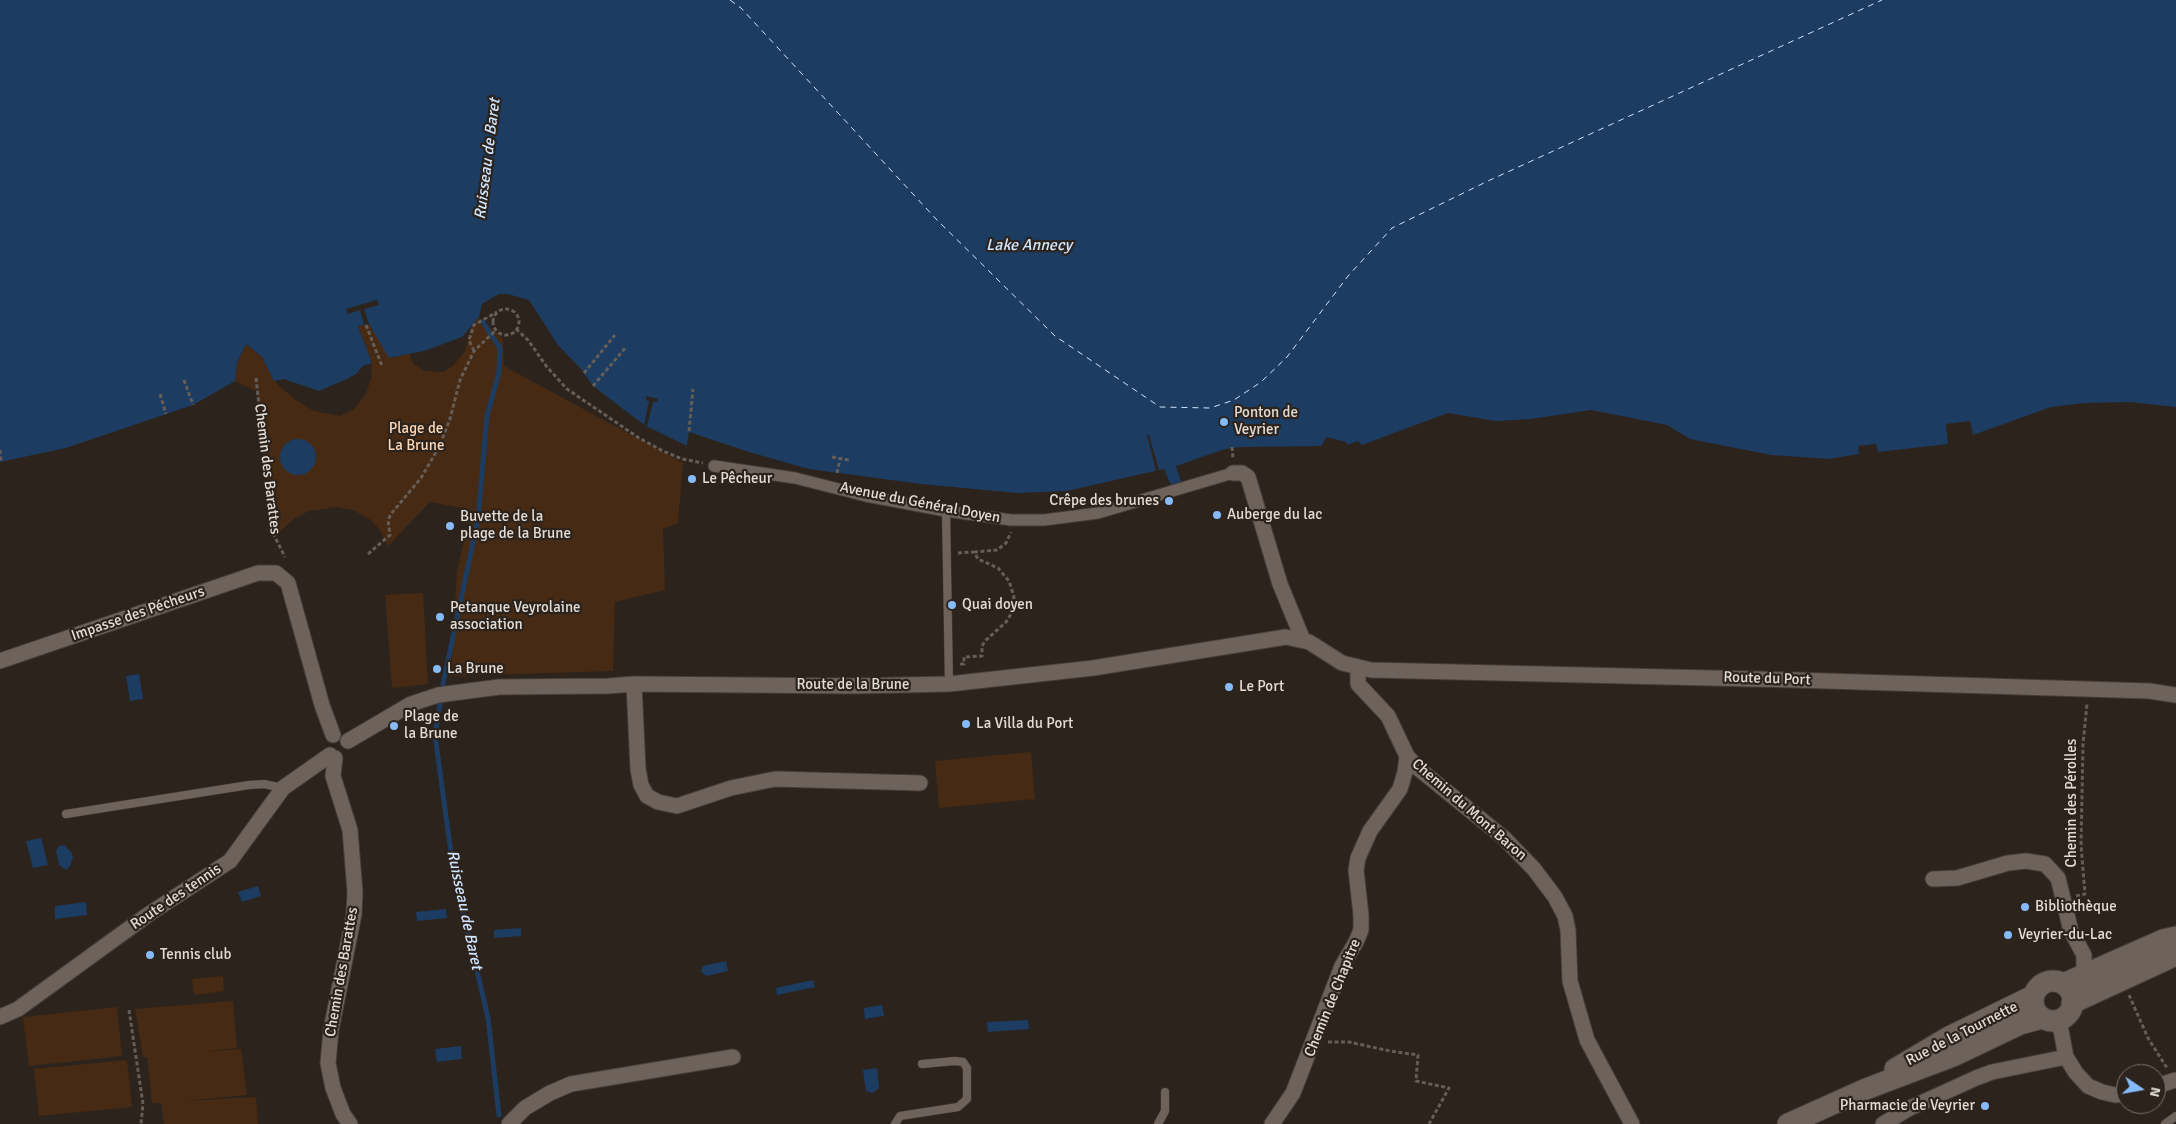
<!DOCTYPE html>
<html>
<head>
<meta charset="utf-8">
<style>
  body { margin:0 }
  #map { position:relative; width:2176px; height:1124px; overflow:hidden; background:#2c231c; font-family:Signika,sans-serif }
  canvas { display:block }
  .north { position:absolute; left:2116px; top:1064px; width:50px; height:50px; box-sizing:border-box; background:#2c231c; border:1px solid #756d67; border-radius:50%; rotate:102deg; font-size:14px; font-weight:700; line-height:20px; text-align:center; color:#e2dcd7 }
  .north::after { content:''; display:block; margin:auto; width:18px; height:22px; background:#86bbfb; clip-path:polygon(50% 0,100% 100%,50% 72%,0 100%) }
</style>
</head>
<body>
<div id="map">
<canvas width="2176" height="1124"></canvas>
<div class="north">N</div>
</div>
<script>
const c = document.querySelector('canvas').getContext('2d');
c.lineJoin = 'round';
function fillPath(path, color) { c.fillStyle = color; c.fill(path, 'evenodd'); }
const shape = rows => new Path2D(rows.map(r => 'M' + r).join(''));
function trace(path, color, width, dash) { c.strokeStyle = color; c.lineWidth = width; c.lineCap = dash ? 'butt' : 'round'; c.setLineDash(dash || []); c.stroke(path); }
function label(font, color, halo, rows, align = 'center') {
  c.font = font + ' Signika,sans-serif'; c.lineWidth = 4.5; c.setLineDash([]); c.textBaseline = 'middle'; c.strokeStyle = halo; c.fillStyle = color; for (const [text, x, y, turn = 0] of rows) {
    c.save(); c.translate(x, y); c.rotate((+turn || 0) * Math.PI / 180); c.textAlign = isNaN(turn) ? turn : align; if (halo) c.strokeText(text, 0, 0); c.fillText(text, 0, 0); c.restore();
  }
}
const green = shape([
  [479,317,503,339,504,366,683,463,678,523,663,529,665,590,615,602,613,671,450,676,457,572,471,510,430,502,388,546,379,529,371,520,353,510,337,507,309,511,294,519,275,536,273,533,257,392,235,381,237,363,246,344,262,357,274,381,294,399,314,411,340,416,354,409,366,394,371,378,372,363,358,326,369,324,395,357,409,353,413,364,425,371,443,372,453,366,465,351,471,327],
  [423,593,428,684,392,688,385,595],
  [1031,752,1035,799,939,808,935,761],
  [223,976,224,991,194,995,192,979],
  [233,1001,237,1048,201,1052,241,1049,247,1095,184,1101,256,1097,258,1124,164,1124,161,1103,152,1103,147,1057,143,1057,135,1009],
  [117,1007,122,1056,29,1066,23,1017],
  [127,1060,132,1107,39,1116,34,1069]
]);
const water = shape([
  [0,0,2176,0,2176,407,2130,402,2085,403,2051,407,1973,435,1970,421,1946,424,1948,444,1878,452,1876,444,1858,446,1859,454,1829,459,1771,455,1690,439,1667,425,1591,410,1531,419,1496,421,1448,413,1362,445,1358,441,1347,445,1346,442,1327,437,1321,446,1242,447,1225,449,1176,466,1181,482,1171,485,1164,469,1067,491,1018,493,921,484,809,469,749,452,689,432,687,446,644,425,593,386,580,368,558,345,529,300,508,294,499,294,482,304,479,317,462,337,424,351,389,358,369,324,358,326,372,363,363,366,356,374,347,379,319,391,284,379,274,381,262,357,246,344,237,363,235,381,193,405,66,448,0,462],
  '280 457a18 18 0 1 1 36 0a18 18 0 1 1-36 0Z',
  [139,674,143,699,130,701,126,676],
  [41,838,48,865,33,868,26,841],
  [64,845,72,853,73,857,70,866,66,870,59,865,56,851,59,846],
  [258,886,261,896,242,902,238,892],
  [86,902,87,915,55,919,55,906],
  [446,909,447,918,417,921,416,912],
  [521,928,521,936,494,938,494,930],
  [726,961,728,971,706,976,701,971,703,966],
  [813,980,815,987,777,995,776,988],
  [882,1005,884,1016,865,1019,864,1008],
  [1028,1020,1029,1029,988,1032,987,1022],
  [461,1046,462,1059,437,1062,435,1049],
  [877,1068,879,1088,873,1093,866,1091,863,1070]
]);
const pier = shape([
  [377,300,379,305,364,309,369,324,364,325,360,310,348,314,346,309],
  [646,396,658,399,657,402,653,402,647,426,644,425,649,401,646,400],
  [1147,435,1149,435,1159,470,1156,471]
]);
const stream = shape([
  [443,684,478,519,487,416,499,372,500,348,483,322],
  [440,704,435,735,453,868,488,1018,499,1115]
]);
const ferry = shape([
  [730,0,741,8,937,220,1055,336,1160,407,1210,408,1234,400,1261,382,1287,357,1348,276,1392,228,1488,181,1882,0]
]);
const path = shape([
  '493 322a13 13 0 1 1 26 0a13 13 0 1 1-26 0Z',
  [366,325,382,366],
  [516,329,528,340,547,367,567,389,639,438,663,451,682,459,703,463],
  [474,351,469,340,474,325,497,312],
  [584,373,615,335],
  [256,378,273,533,285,557],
  [184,380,193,405],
  [593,386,626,347],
  [160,394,166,414],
  [689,431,693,389],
  [1232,447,1233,459],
  [0,450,1,461],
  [832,457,849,460],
  [837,473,840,459],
  [974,552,997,550,1006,543,1011,532],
  [958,553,974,552,978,559,998,568,1009,581,1014,597,1011,614,1006,622,985,641,982,646,982,656,964,657,964,664,960,664],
  [368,554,390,535,388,520,391,514,421,478,439,447,450,419,460,380,474,351,496,330],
  [2076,896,2085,894,2081,845,2083,744,2087,704],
  [2129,995,2148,1038,2167,1068],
  [129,1010,143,1104,141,1124],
  [1328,1042,1349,1042,1390,1051,1418,1055,1416,1081,1449,1088,1429,1124]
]);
const service = shape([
  [946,511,949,684],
  [66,814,249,785,264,784,283,788],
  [895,1124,900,1116,958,1107,967,1099,967,1068,963,1062,955,1061,922,1064],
  [1158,1124,1165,1111,1165,1092],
  [2165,1124,2176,1116]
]);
const pedestrian = shape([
  [714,466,795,478,866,496,946,511,1011,520,1044,520,1098,513,1233,473]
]);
const minor = shape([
  [1233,473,1242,473,1248,477,1280,584,1303,640],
  [0,661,258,573,276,573,288,583,322,705,333,735],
  [1358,668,1358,684,1388,716,1407,756,1419,769,1504,838,1534,869,1555,897,1565,916,1568,930,1570,981,1587,1040,1632,1124],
  [634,684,638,769,641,785,647,796,658,802,677,806,731,788,775,779,920,783],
  [348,741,411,704,438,695,499,687,608,686,634,684,853,686,949,684,1093,668,1286,637,1309,642,1342,663,1371,670,1795,680,2149,691,2176,695],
  [335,758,333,776,350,830,355,892,354,914,331,1030,328,1063,333,1088,343,1114,350,1124],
  [1933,879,1957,878,2008,863,2026,861,2045,864,2058,878,2071,931,2084,955,2084,975],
  [0,1017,18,1009,149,914,230,861,283,788,330,755],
  [2059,1020,2066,1057,2076,1073,2088,1086,2102,1092,2115,1095,2126,1094],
  [2156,1086,2176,1080],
  [509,1124,525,1108,550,1093,571,1084,733,1057],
  [1272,1124,1293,1093,1342,966,1356,942,1361,930,1361,915,1356,870,1358,858,1370,831,1400,789,1405,772,1407,756],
  [1883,1124,1908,1109,1976,1078,1992,1072,2066,1057]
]);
const secondary = shape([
  '2033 1001a20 20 0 1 1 40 0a20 20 0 1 1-40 0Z',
  [2063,984,2163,940,2176,937],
  [2072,1003,2176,955],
  [1895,1069,1949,1037,2033,996],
  [1788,1124,1866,1089,1953,1056,2020,1024,2042,1018]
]);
const markers = [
  [1224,422,5,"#86bbfb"],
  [692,479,5,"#86bbfb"],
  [1169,501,5,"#86bbfb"],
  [1217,515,5,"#86bbfb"],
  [450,526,5,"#86bbfb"],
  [952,605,5,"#86bbfb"],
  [440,617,5,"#86bbfb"],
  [437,669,5,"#86bbfb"],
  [1229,687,5,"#86bbfb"],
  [966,724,5,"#86bbfb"],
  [394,726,5,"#86bbfb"],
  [2025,907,5,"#86bbfb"],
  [2008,935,5,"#86bbfb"],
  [150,955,5,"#86bbfb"],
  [1985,1106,5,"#86bbfb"]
];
const poiNames = [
  ["Ponton de",1234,413],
  ["Veyrier",1234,430],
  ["Le Pêcheur",702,479],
  ["Crêpe des brunes",1159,501,"right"],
  ["Auberge du lac",1227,515],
  ["Buvette de la",460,517],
  ["plage de la Brune",460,534],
  ["Quai doyen",962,605],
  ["Petanque Veyrolaine",450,608],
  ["association",450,625],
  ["La Brune",447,669],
  ["Le Port",1239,687],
  ["Plage de",404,717],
  ["la Brune",404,734],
  ["La Villa du Port",976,724],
  ["Bibliothèque",2035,907],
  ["Veyrier-du-Lac",2018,935],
  ["Tennis club",160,955],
  ["Pharmacie de Veyrier",1975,1106,"right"]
];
const parkNames = [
  ["Plage de",416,429],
  ["La Brune",416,446]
];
const streetNames = [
  ["Chemin des Barattes",267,469,83],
  ["Avenue du Général Doyen",920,503,11],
  ["Impasse des Pécheurs",138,614,-19],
  ["Route du Port",1767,679,2],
  ["Route de la Brune",853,685],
  ["Chemin des Pérolles",2072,803,-90],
  ["Chemin du Mont Baron",1469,810,41],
  ["Route des tennis",176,897,-34],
  ["Chemin des Barattes",342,972,-80],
  ["Chemin de Chapitre",1333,998,-68],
  ["Rue de la Tournette",1962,1034,-27]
];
const waterNames = [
  ["Ruisseau de Baret",488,159,-83],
  ["Lake Annecy",1029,246],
  ["Ruisseau de Baret",464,910,78]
];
fillPath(green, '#462a13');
fillPath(water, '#1d3c61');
fillPath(pier, '#2c231c');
trace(stream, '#1d3c61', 5);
trace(ferry, '#cfe4fe', 1, [6, 5]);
trace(service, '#453e38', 9);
trace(pedestrian, '#453e38', 13);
trace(minor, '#453e38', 17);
trace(secondary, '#453e38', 23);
trace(path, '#655d57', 3, [4, 2.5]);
trace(service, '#6d635a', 8);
trace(pedestrian, '#6d635a', 11);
trace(minor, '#6d635a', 15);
trace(secondary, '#6d635a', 21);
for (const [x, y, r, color] of markers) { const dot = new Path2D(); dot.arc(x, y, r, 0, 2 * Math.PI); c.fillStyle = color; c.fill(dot); trace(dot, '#2c231c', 2); }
label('15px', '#e2dcd7', '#2c231c', poiNames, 'left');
label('15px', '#ffd6b5', '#2c231c', parkNames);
label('15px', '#e2dcd7', '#2c231c', streetNames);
label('italic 16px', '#cfe4fe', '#2c231c', waterNames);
</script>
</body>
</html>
